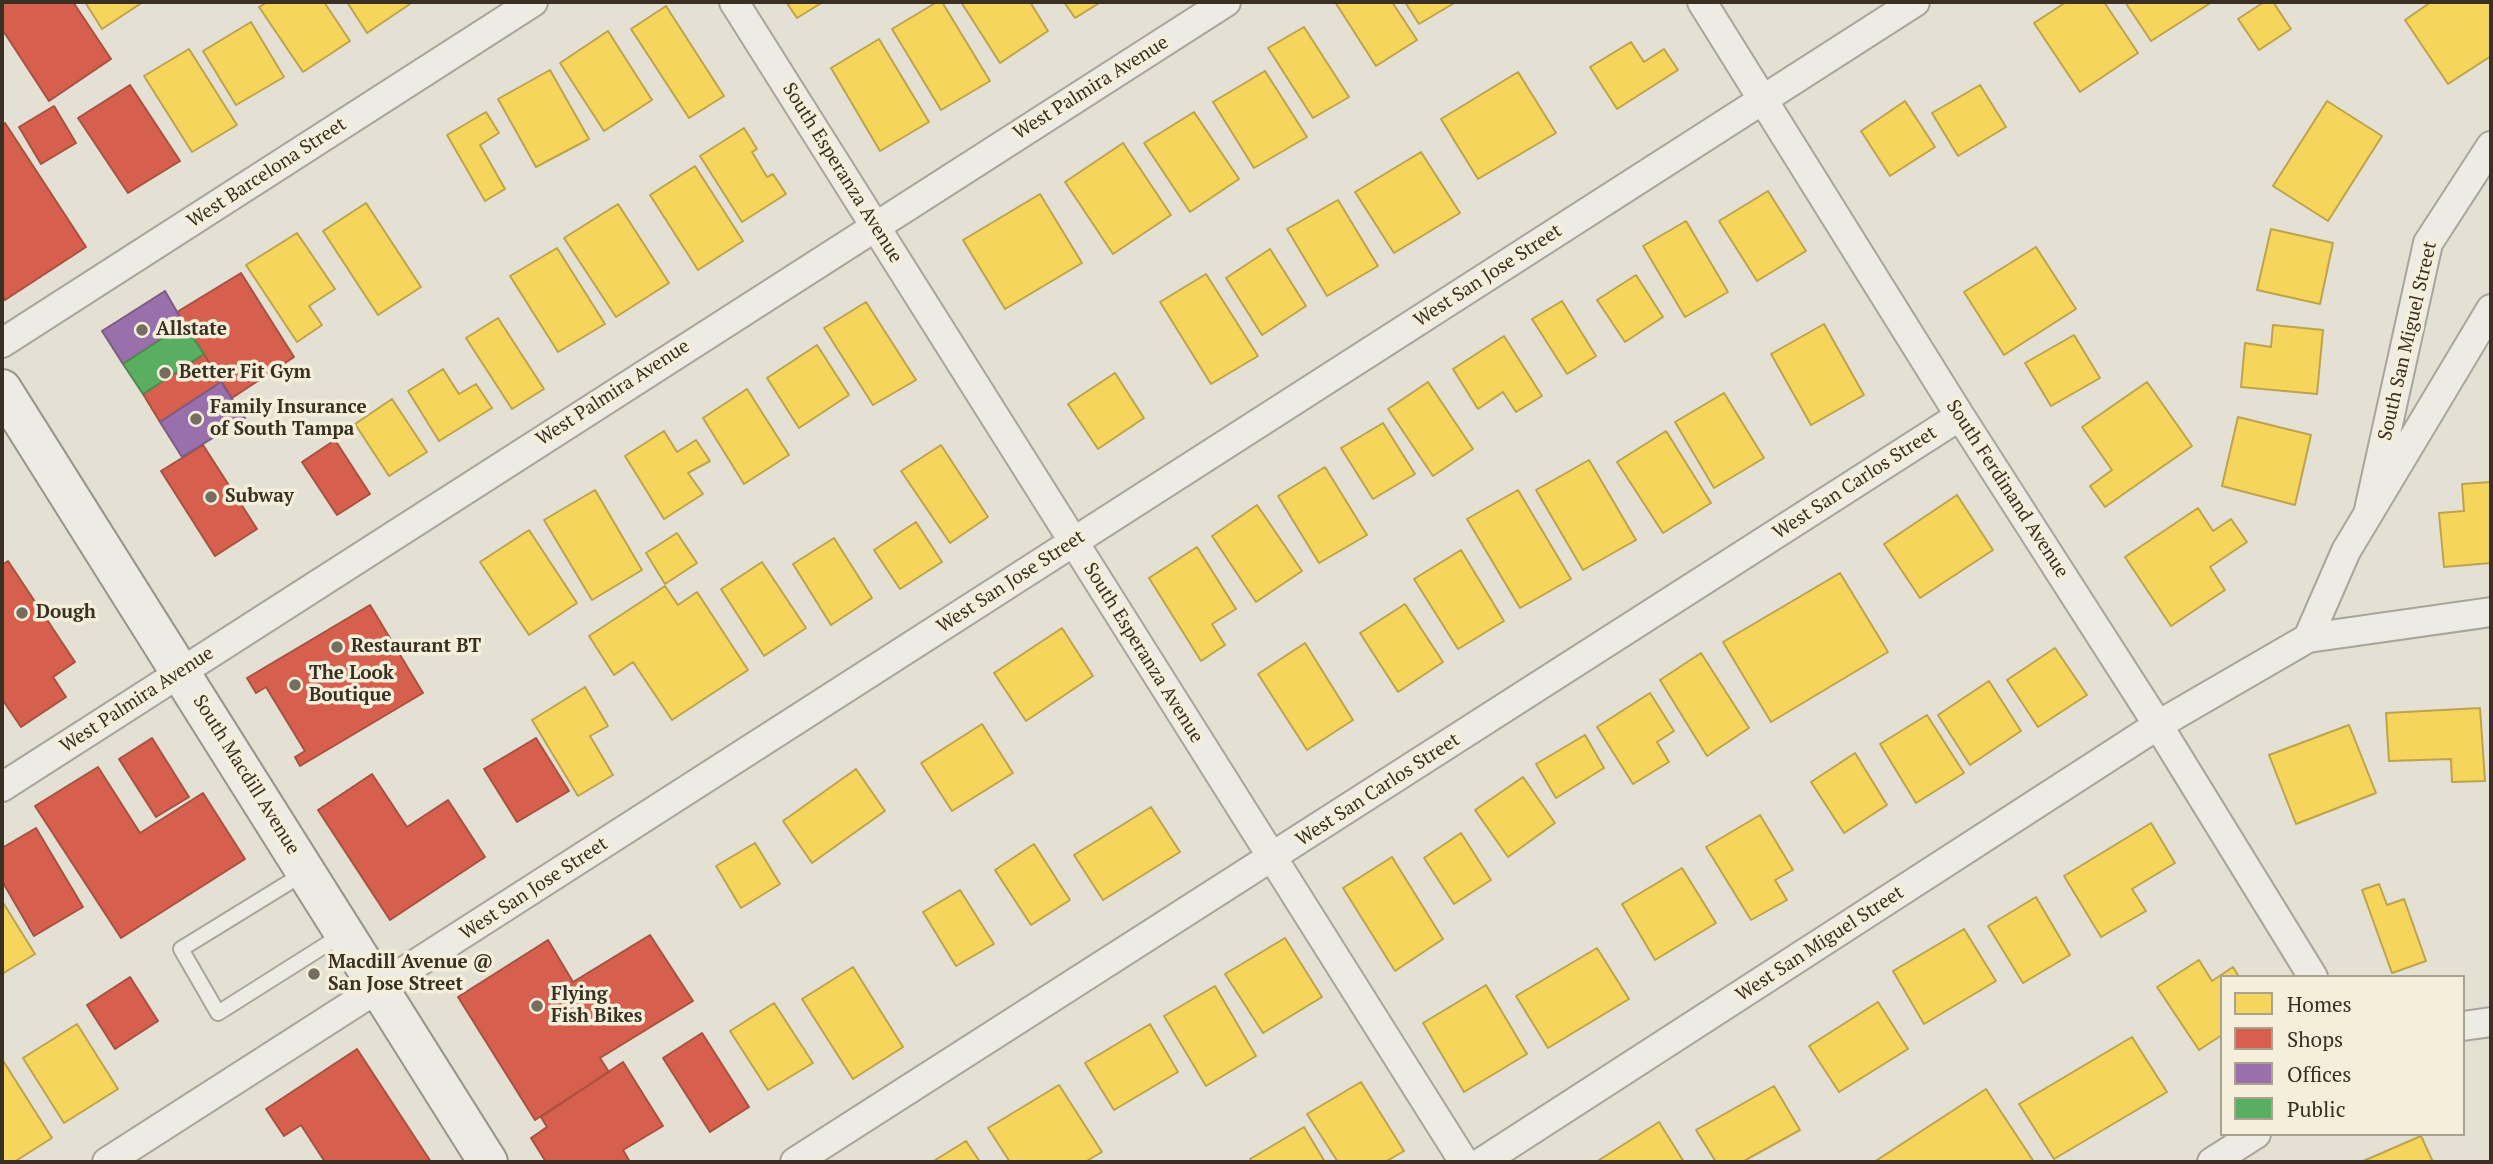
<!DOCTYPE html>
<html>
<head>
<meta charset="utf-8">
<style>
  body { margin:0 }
  #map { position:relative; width:2493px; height:1164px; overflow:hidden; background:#e4e0d3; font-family:"PT Serif",serif }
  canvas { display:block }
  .frame { position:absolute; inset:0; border:4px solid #392f22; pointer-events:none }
  .legend { position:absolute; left:2220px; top:975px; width:245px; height:161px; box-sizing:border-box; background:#f4eeda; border:2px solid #a9a290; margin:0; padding:9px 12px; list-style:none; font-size:21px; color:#392f22 }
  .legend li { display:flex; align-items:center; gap:14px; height:35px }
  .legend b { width:35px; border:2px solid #a9a290 }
</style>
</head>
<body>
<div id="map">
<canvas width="2493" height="1164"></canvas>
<div class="frame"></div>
<ul class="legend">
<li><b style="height:19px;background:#f6d55c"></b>Homes</li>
<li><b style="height:19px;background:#d6604d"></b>Shops</li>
<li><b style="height:19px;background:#9970ab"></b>Offices</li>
<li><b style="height:19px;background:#5aae61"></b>Public</li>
</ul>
</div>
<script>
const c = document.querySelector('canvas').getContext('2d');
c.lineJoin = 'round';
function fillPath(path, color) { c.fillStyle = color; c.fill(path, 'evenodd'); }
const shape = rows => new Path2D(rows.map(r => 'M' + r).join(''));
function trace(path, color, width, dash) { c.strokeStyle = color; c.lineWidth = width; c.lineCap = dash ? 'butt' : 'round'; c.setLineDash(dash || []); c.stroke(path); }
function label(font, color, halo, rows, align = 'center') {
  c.font = font + ' "PT Serif",serif'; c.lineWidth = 7; c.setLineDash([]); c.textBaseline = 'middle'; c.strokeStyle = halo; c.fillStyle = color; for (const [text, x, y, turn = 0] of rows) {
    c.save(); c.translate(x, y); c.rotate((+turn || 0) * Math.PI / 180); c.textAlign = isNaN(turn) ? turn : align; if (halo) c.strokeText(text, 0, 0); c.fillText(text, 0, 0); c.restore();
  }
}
const homes = shape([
  [85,2,143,2,102,29,85,2],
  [268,2,324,2,350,41,303,72,259,7,268,2],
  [347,2,409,2,410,4,367,33,347,2],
  [786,2,823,2,797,18,786,2],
  [937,2,942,2,990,81,941,110,892,29,937,2],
  [961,2,1030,2,1048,31,1000,63,961,2],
  [1064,2,1101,2,1075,18,1064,2],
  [1335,2,1392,2,1417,40,1376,66,1335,2],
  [1405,2,1456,2,1419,24,1405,2],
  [2066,2,2104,2,2138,53,2080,92,2034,23,2066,2],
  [2125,2,2212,2,2151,41,2125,2],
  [2264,2,2273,2,2291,29,2259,50,2238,19,2264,2],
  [2431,2,2491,2,2491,56,2448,84,2405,20,2431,2],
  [666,6,724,96,689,118,631,29,666,6],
  [251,22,284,77,236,105,203,51,251,22],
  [1304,27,1349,97,1313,118,1268,48,1304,27],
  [608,31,652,100,604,131,560,63,608,31],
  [879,39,929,122,880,151,831,68,879,39],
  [1631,42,1644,62,1664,49,1678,70,1617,109,1590,67,1631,42],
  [189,49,237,125,192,152,144,76,189,49],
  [550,70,589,139,536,167,498,99,550,70],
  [1265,71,1307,137,1254,168,1213,102,1265,71],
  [1518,72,1556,133,1478,179,1441,119,1518,72],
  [1980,85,2006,127,1958,156,1932,113,1980,85],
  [1905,101,1935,147,1890,176,1861,131,1905,101],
  [2327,101,2382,136,2328,221,2273,186,2327,101],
  [486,112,499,133,480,145,505,189,485,201,447,135,486,112],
  [1194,112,1239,179,1190,212,1144,143,1194,112],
  [744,128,757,149,752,152,767,177,773,174,786,194,742,222,700,156,744,128],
  [1123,143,1171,215,1113,254,1065,182,1123,143],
  [1421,152,1460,213,1394,253,1355,192,1421,152],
  [695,166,743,241,698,270,650,195,695,166],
  [1768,191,1806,251,1757,281,1719,221,1768,191],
  [1040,194,1082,263,1005,309,963,240,1040,194],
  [1338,200,1378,266,1327,296,1287,229,1338,200],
  [366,203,421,287,378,315,323,231,366,203],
  [618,204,669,283,616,317,564,238,618,204],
  [1686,221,1728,292,1685,317,1643,246,1686,221],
  [2271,229,2333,243,2320,304,2257,290,2271,229],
  [297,233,335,289,309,306,322,325,297,342,246,265,297,233],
  [2036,247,2076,309,2004,355,1964,292,2036,247],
  [557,248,605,324,558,352,510,276,557,248],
  [1270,249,1306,306,1262,335,1226,278,1270,249],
  [1206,274,1258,356,1211,384,1160,302,1206,274],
  [1636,275,1663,317,1625,342,1597,300,1636,275],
  [1562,301,1596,356,1567,374,1532,319,1562,301],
  [866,302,916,380,873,405,824,328,866,302],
  [498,318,544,389,512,409,466,338,498,318],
  [1824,324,1864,395,1811,425,1771,354,1824,324],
  [2273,325,2323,330,2317,394,2241,387,2245,343,2271,347,2273,325],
  [2074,335,2100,378,2051,406,2025,363,2074,335],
  [1504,336,1542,396,1516,412,1503,392,1478,409,1453,369,1504,336],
  [817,345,849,395,799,428,767,378,817,345],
  [443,369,459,394,476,384,492,408,439,441,408,391,443,369],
  [1115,373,1144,418,1098,449,1068,404,1115,373],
  [1428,382,1473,449,1433,476,1388,409,1428,382],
  [2147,382,2192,446,2105,507,2090,486,2112,470,2082,427,2147,382],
  [747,389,789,455,744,484,703,418,747,389],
  [1724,393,1764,458,1714,488,1675,422,1724,393],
  [392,399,427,452,389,476,355,424,392,399],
  [2238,417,2311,435,2295,505,2222,486,2238,417],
  [1383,423,1415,474,1373,499,1341,448,1383,423],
  [664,431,677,452,696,440,710,461,688,473,703,494,664,519,625,456,664,431],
  [1666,431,1711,503,1663,533,1617,462,1666,431],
  [941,445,988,517,950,543,901,471,941,445],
  [1589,460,1636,540,1583,570,1536,490,1589,460],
  [1325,467,1367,535,1319,563,1278,496,1325,467],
  [2491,482,2491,563,2444,567,2439,513,2464,511,2462,484,2491,482],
  [595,490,642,570,592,600,544,520,595,490],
  [1518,490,1571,579,1520,608,1467,519,1518,490],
  [1957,495,1993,550,1920,598,1884,544,1957,495],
  [1257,505,1302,571,1256,602,1212,536,1257,505],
  [2198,508,2213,531,2231,519,2247,542,2210,567,2225,590,2171,626,2125,557,2198,508],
  [916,522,942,562,900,589,874,550,916,522],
  [529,530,577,603,529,635,480,562,529,530],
  [677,533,697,563,665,584,646,553,677,533],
  [834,538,872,598,831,625,793,564,834,538],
  [1197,547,1236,609,1212,624,1225,645,1201,661,1149,578,1197,547],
  [1461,550,1504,621,1458,649,1414,579,1461,550],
  [762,562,806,628,764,656,721,589,762,562],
  [1840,573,1888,652,1771,722,1723,642,1840,573],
  [665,586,678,605,697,592,748,670,672,720,633,662,614,675,589,636,665,586],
  [1405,604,1443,662,1398,692,1360,633,1405,604],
  [1062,628,1093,676,1026,721,994,673,1062,628],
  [1305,643,1353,720,1307,750,1258,674,1305,643],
  [2055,648,2087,695,2038,727,2007,680,2055,648],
  [1701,653,1749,728,1707,756,1660,680,1701,653],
  [1989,681,2021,731,1970,765,1938,715,1989,681],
  [585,687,608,726,590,736,613,775,578,796,532,720,585,687],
  [1650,693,1674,731,1657,742,1669,762,1633,784,1597,727,1650,693],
  [2480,708,2485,781,2452,782,2451,759,2389,761,2386,713,2480,708],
  [1927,715,1964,773,1916,803,1880,744,1927,715],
  [982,724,1013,773,952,811,921,763,982,724],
  [2349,725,2376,793,2296,824,2269,755,2349,725],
  [1585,735,1604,768,1556,798,1536,764,1585,735],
  [1855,753,1887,805,1844,833,1811,782,1855,753],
  [856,769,885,811,812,863,783,821,856,769],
  [1523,777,1555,823,1508,857,1475,810,1523,777],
  [1151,807,1180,852,1103,900,1074,855,1151,807],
  [1760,815,1793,870,1775,880,1787,900,1751,920,1706,847,1760,815],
  [2151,823,2175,863,2132,889,2146,911,2101,937,2064,876,2151,823],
  [1461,833,1491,880,1454,904,1424,858,1461,833],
  [755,843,780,884,741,908,716,866,755,843],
  [1034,844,1070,900,1031,925,995,870,1034,844],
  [1392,857,1443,939,1395,971,1343,888,1392,857],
  [1682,868,1716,923,1655,960,1622,904,1682,868],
  [2379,884,2387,905,2404,899,2426,961,2392,973,2362,890,2379,884],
  [960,890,994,944,956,966,923,912,960,890],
  [2036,897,2070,955,2023,983,1988,926,2036,897],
  [2,901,35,954,2,974,2,901],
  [1964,929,1996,981,1924,1024,1893,971,1964,929],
  [1285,938,1322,997,1263,1033,1225,974,1285,938],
  [1597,948,1629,999,1548,1048,1516,996,1597,948],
  [2199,960,2212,981,2233,967,2239,977,2222,977,2222,1035,2199,1050,2157,987,2199,960],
  [853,967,903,1047,853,1079,802,999,853,967],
  [1486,985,1527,1054,1464,1092,1423,1023,1486,985],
  [1215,986,1256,1056,1206,1086,1164,1016,1215,986],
  [1878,1002,1908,1049,1839,1092,1809,1046,1878,1002],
  [774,1003,813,1063,768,1090,730,1031,774,1003],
  [77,1024,118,1089,64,1123,23,1058,77,1024],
  [1150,1024,1178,1072,1114,1110,1085,1063,1150,1024],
  [2132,1037,2167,1092,2054,1159,2019,1104,2132,1037],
  [2,1059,52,1138,14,1162,4,1162,2,1158,2,1059],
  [1361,1082,1404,1151,1385,1162,1338,1162,1307,1114,1361,1082],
  [1059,1085,1102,1152,1085,1162,1010,1162,988,1128,1059,1085],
  [1774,1086,1800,1130,1742,1162,1716,1162,1696,1130,1774,1086],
  [1986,1089,2034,1162,1874,1162,1986,1089],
  [1659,1122,1684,1162,1596,1162,1659,1122],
  [1304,1127,1325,1162,1252,1162,1250,1159,1304,1127],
  [2421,1136,2433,1162,2361,1162,2421,1136],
  [966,1141,980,1162,932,1162,966,1141]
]);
const shops = shape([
  [2,2,73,2,111,59,49,101,2,29,2,2],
  [130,85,180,161,128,193,78,118,130,85],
  [54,106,76,143,41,164,19,127,54,106],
  [5,123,86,247,5,300,2,295,2,126,5,123],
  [241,273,294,357,232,398,177,312,241,273],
  [204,354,221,382,160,422,143,394,204,354],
  [335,440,370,494,337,515,302,462,335,440],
  [203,445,257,529,215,556,161,471,203,445],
  [8,561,75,662,53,677,66,697,21,727,2,699,2,565,8,561],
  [370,605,423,693,300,766,295,757,305,751,266,687,256,693,247,678,370,605],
  [152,738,189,797,156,817,119,759,152,738],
  [536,738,569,791,517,822,484,769,536,738],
  [98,767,140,833,203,793,245,859,121,938,35,806,98,767],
  [372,774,407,827,448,800,485,857,390,920,318,810,372,774],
  [36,828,83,907,34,936,2,881,2,848,36,828],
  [650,935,693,1001,600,1058,609,1072,535,1120,458,997,548,940,573,982,650,935],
  [130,977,158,1021,115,1049,87,1005,130,977],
  [702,1033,749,1107,710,1132,663,1058,702,1033],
  [357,1049,431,1162,325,1162,301,1125,284,1136,266,1109,357,1049],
  [623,1062,663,1126,623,1150,630,1162,546,1162,531,1138,547,1127,541,1117,623,1062]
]);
const offices = shape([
  [165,291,184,324,123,364,102,331,165,291],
  [221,382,245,418,182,457,160,422,221,382]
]);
const public = shape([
  [184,324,204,354,143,394,123,364,184,324]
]);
const lane = shape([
  [306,872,181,949,218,1013,343,934]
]);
const street = shape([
  [734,2,1464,1162],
  [1702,2,1960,416,2158,725,2313,977],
  [2,343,533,2],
  [2369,510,2428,243,2491,146],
  [2308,638,2346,551,2491,309],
  [2,787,1226,2],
  [2463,1026,2491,1022],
  [107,1162,1915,2],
  [795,1162,1960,416],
  [1482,1162,2158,725,2308,638,2491,612],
  [2212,1162,2256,1134]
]);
const secondary = shape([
  [2,389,488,1162]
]);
const markers = [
  [142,330,7,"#756d60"],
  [165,373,7,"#756d60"],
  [196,419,7,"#756d60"],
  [211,497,7,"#756d60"],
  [22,613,7,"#756d60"],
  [337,647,7,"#756d60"],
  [295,685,7,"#756d60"],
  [314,974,7,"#756d60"],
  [537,1006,7,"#756d60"]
];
const streetNames = [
  ["West Palmira Avenue",1091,88,-32],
  ["West Barcelona Street",267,173,-33],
  ["South Esperanza Avenue",842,173,58],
  ["West San Jose Street",1488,276,-33],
  ["South San Miguel Street",2408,341,-77],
  ["West Palmira Avenue",613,393,-33],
  ["West San Carlos Street",1855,483,-33],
  ["South Ferdinand Avenue",2007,489,57],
  ["West San Jose Street",1011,582,-33],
  ["South Esperanza Avenue",1143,653,58],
  ["West Palmira Avenue",137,700,-33],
  ["South Macdill Avenue",246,775,58],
  ["West San Carlos Street",1378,790,-33],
  ["West San Jose Street",534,889,-33],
  ["West San Miguel Street",1820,944,-33]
];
const poiNames = [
  ["Allstate",156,330],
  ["Better Fit Gym",179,373],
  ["Family Insurance",210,408],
  ["of South Tampa",210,430],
  ["Subway",225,497],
  ["Dough",36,613],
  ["Restaurant BT",351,647],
  ["The Look",309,674],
  ["Boutique",309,696],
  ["Macdill Avenue @",328,963],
  ["San Jose Street",328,985],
  ["Flying",551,995],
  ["Fish Bikes",551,1017]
];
fillPath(homes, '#f6d55c');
trace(homes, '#bda34b', 2);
fillPath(shops, '#d6604d');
trace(shops, '#a75140', 2);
fillPath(offices, '#9970ab');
trace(offices, '#7c5c82', 2);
fillPath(public, '#5aae61');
trace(public, '#50884e', 2);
trace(lane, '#aaa59b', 18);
trace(street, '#aaa59b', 32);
trace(secondary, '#9a958b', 42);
trace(lane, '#edebe3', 14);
trace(street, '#edebe3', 28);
trace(secondary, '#edebe3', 38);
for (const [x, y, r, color] of markers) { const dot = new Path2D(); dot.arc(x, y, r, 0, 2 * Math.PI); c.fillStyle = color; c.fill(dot); trace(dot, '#f4eeda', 2.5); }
label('19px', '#392f22', '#f4eeda', streetNames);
label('bold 19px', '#392f22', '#f4eeda', poiNames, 'left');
</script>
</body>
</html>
